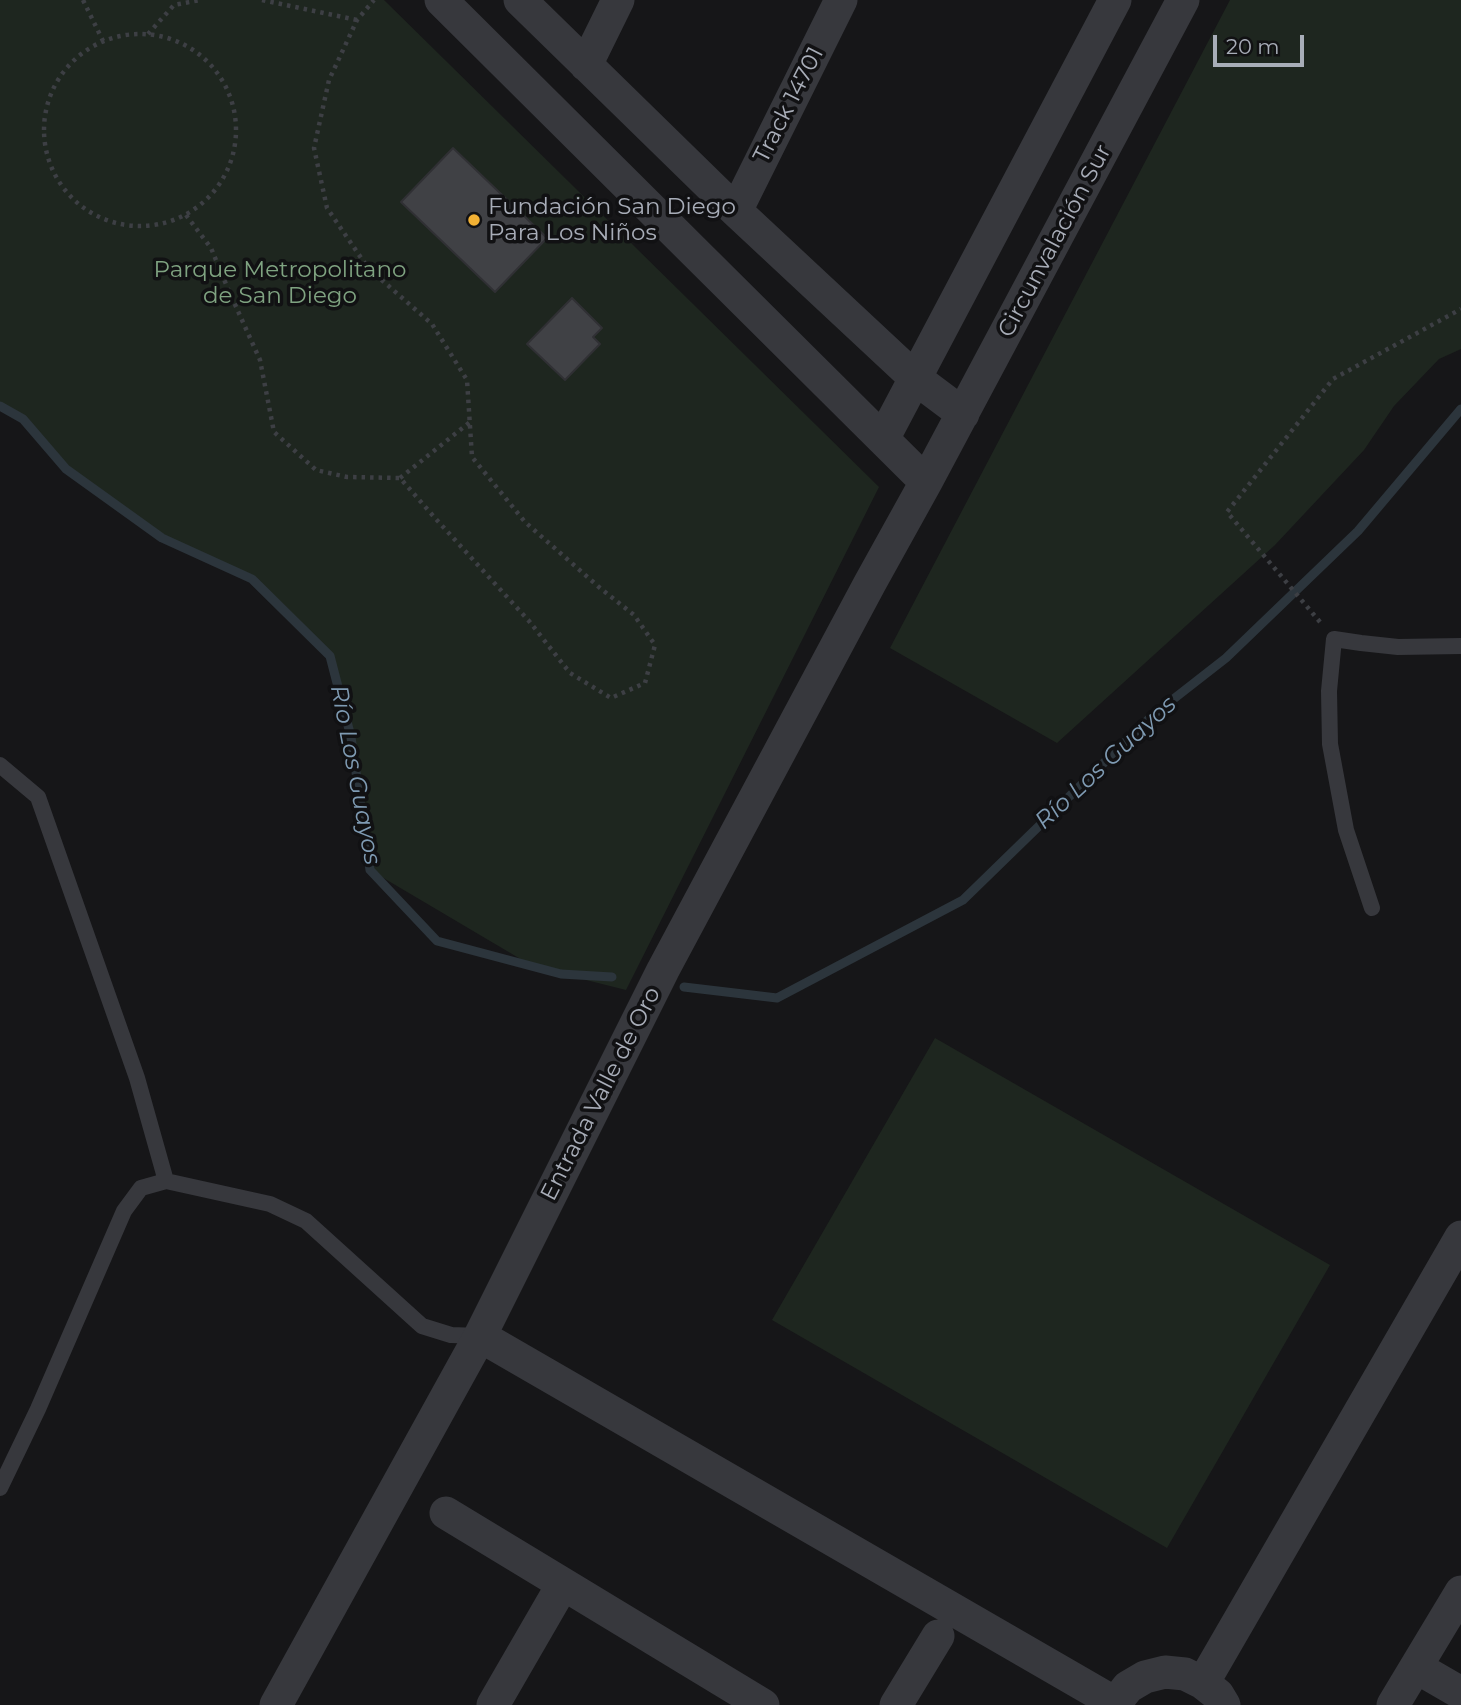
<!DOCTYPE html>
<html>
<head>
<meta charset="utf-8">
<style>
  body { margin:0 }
  #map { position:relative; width:1461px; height:1705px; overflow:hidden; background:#161618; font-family:Montserrat,sans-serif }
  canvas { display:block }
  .scale { position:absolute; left:1213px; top:35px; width:91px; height:32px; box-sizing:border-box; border:4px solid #a8adb8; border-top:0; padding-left:9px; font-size:21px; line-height:24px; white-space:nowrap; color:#a8adb8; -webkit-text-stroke:5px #111113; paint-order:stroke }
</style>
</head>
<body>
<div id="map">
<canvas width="1461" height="1705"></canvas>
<div class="scale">20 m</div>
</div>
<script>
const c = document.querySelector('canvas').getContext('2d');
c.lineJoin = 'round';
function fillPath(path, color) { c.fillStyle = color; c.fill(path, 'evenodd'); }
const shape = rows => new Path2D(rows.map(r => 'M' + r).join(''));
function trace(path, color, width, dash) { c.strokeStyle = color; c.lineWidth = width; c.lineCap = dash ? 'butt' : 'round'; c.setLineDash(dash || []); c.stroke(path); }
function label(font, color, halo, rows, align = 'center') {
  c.font = font + ' Montserrat,sans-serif'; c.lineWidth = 7; c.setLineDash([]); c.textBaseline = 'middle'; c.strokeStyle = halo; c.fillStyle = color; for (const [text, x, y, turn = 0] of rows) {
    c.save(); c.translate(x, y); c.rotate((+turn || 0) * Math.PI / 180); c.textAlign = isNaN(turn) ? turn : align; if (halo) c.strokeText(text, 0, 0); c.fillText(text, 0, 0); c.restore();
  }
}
const green = shape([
  [0,0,384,0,879,487,626,990,534,967,370,870,351,737,330,656,252,579,162,538,67,469,23,419,0,406],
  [1230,0,1461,0,1461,349,1439,359,1394,406,1364,450,1275,545,1057,743,890,648],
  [935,1038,1330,1265,1167,1548,772,1320]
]);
const stream = shape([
  [0,406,23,419,66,469,162,538,252,579,330,656,351,737,370,870,437,941,561,974,612,977],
  [684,987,777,998,963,900,1153,715,1226,658,1358,531,1461,409]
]);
const building = shape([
  [453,148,547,238,495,292,401,202,453,148],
  [572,298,602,328,593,337,600,344,565,380,527,344,572,298]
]);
const path = shape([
  [83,0,103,41],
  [262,0,357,20],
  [148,34,174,5,200,0],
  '44 130a96 96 0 1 1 192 0a96 96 0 1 1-192 0Z',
  [186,215,211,248,228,289,260,360,274,432,316,470,347,477,400,478,435,518,529,621,570,673,611,698,645,683,655,645,634,615,600,588,525,522,472,457,467,380,432,324,368,268,327,208,314,148,329,80,357,20,374,0],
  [400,478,470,422],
  [1320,622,1227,512,1333,379,1461,309]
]);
const lane = shape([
  [0,765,38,797,137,1078,166,1181],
  [1372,908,1346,830,1330,744,1329,691,1334,639,1361,643,1398,647,1461,646],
  [0,1488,38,1409,124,1211,141,1188,166,1181,270,1204,306,1221,422,1326,451,1335,480,1336]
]);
const street = shape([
  [441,0,926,482],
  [520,0,736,211,915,378,963,414],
  [586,65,618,0],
  [736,211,841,0],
  [883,439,1115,0],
  [480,1336,1115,1703],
  [446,1513,763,1705],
  [1416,1667,1461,1693],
  [1203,1683,1461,1237],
  [276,1705,480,1336,663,970,870,583,926,482,1183,0],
  [493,1705,563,1584],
  [896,1705,938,1636],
  [1114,1705,1128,1687,1145,1677,1165,1672,1185,1674,1203,1683,1218,1695,1224,1705],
  [1393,1705,1461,1592]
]);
const markers = [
  [474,220,7,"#f2b134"]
];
const streetNames = [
  ["Track 14701",789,105,-63],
  ["Circunvalación Sur",1055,241,-62],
  ["Entrada Valle de Oro",601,1094,-63]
];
const poiNames = [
  ["Fundación San Diego",488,207],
  ["Para Los Niños",488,233]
];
const parkNames = [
  ["Parque Metropolitano",280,270],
  ["de San Diego",280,296]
];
const waterNames = [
  ["Río Los Guayos",1106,763,-43],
  ["Río Los Guayos",355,775,79]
];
fillPath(green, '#1e261f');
trace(stream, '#2c353c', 9);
fillPath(building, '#404145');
trace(building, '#303034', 2);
trace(path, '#3d3f44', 4.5, [3.5, 5]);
trace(lane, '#37383d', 16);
trace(street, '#37383d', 33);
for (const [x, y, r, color] of markers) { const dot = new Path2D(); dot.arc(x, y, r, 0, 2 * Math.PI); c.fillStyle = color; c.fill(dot); trace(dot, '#111113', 2.5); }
label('23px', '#a8adb8', '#111113', streetNames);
label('23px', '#a8adb8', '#111113', poiNames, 'left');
label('23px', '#7fa381', '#111113', parkNames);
label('italic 24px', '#7f9bb3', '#111113', waterNames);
</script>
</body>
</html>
